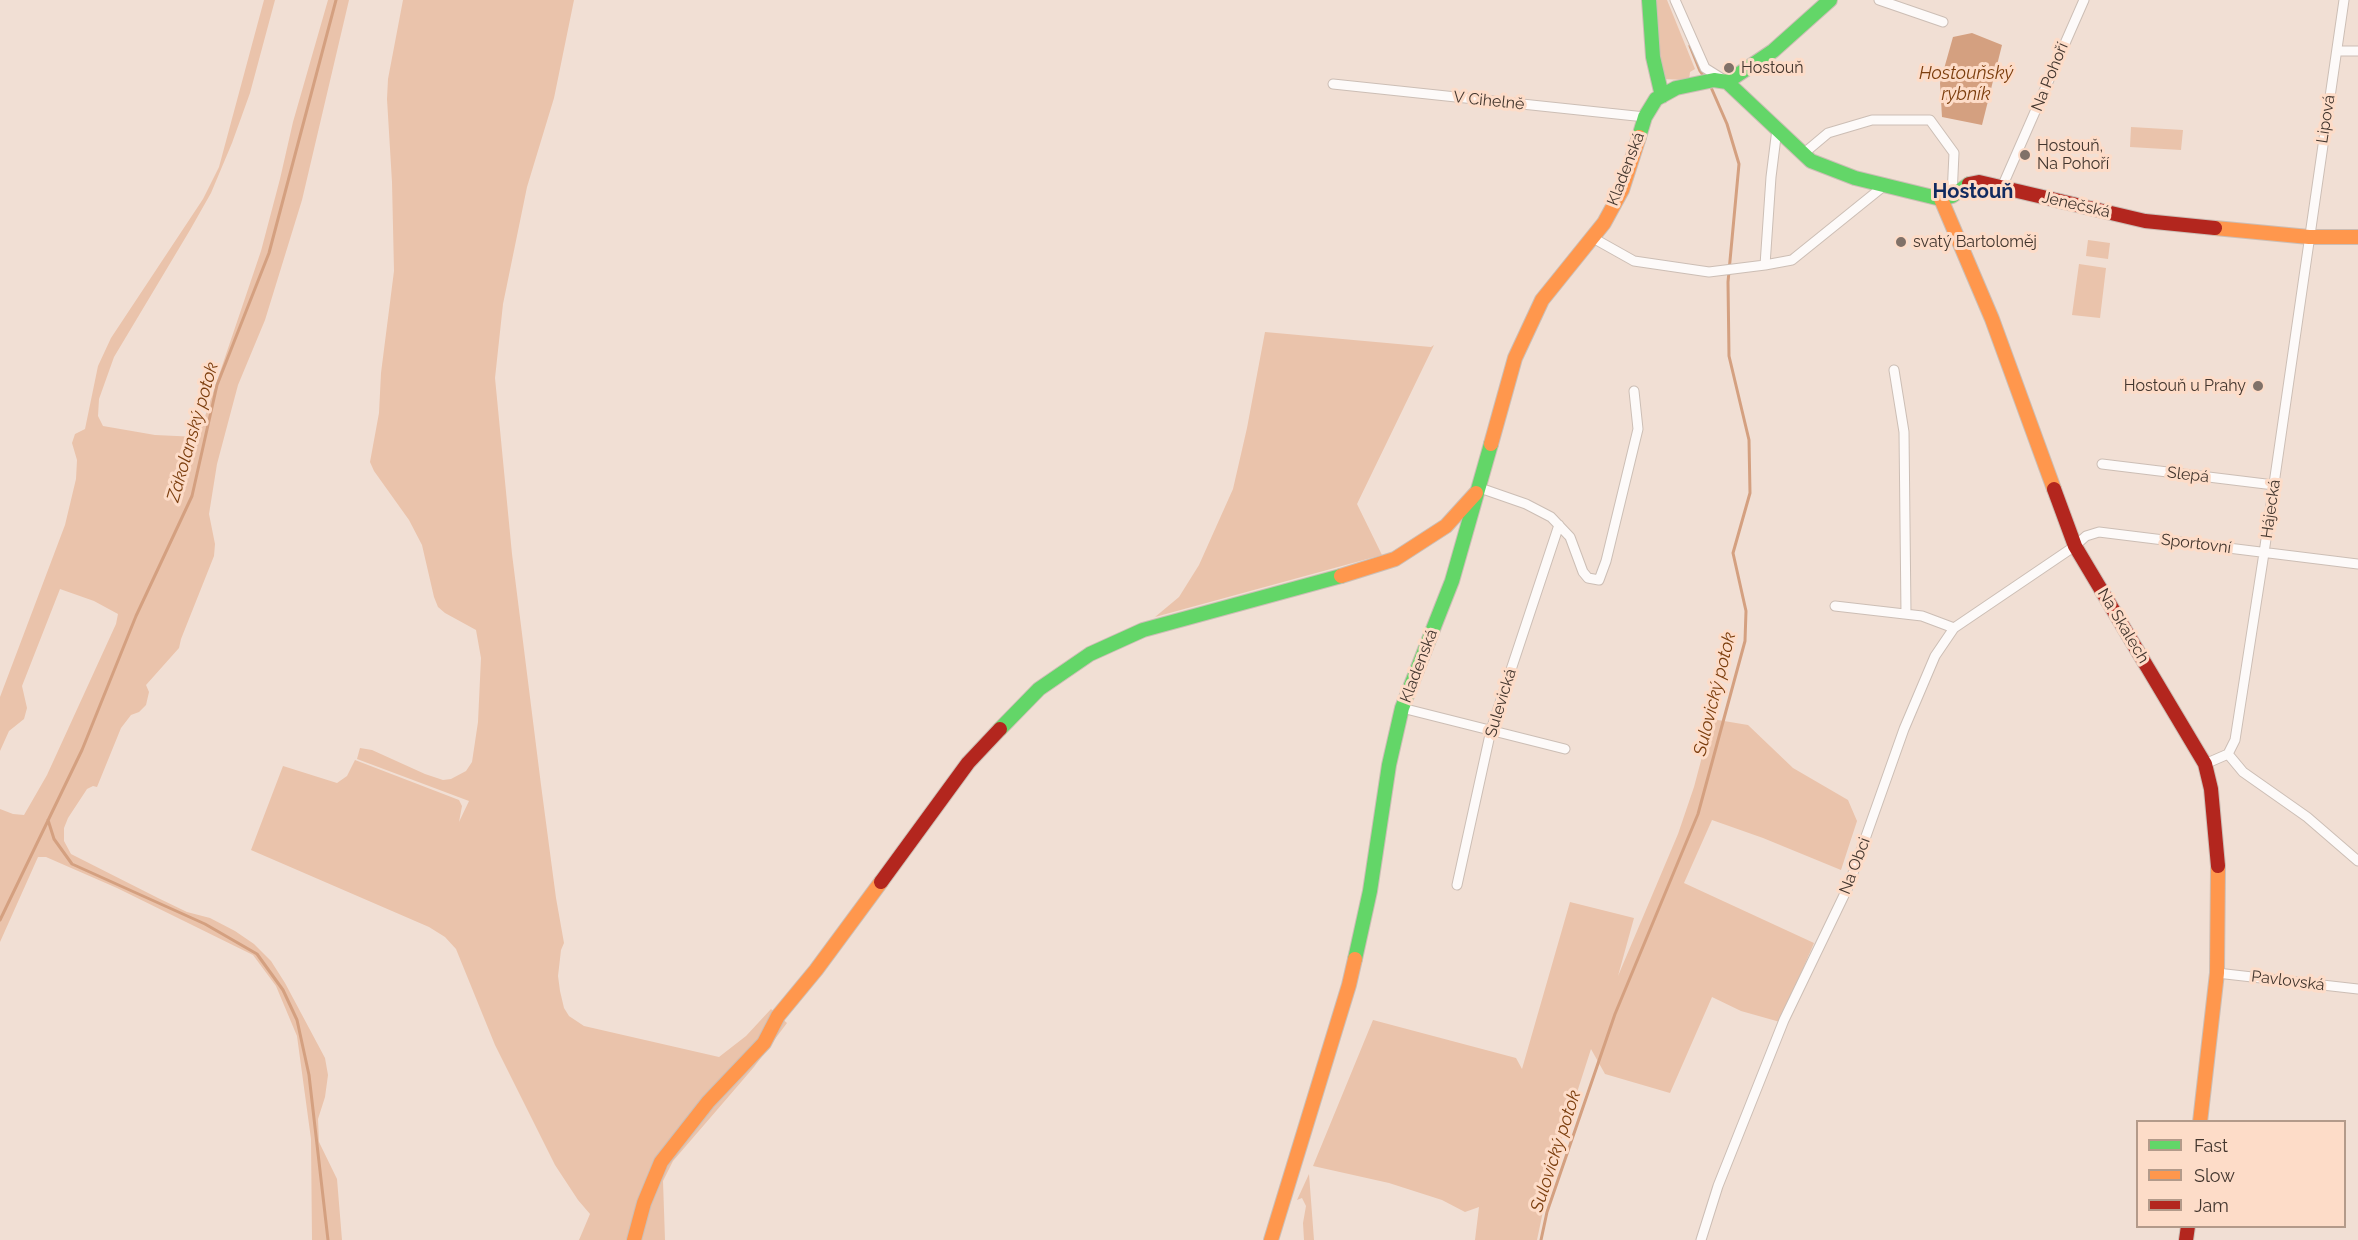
<!DOCTYPE html>
<html>
<head>
<meta charset="utf-8">
<style>
  body { margin:0 }
  #map { position:relative; width:2358px; height:1240px; overflow:hidden; background:#f1dfd4; font-family:Raleway,sans-serif }
  canvas { display:block }
  .legend { position:absolute; left:2136px; top:1120px; width:210px; height:108px; box-sizing:border-box; background:#fddcc8; border:2px solid #b39a8a; margin:0; padding:8px 10px; list-style:none; font-size:18px; color:#43362e }
  .legend li { display:flex; align-items:center; gap:12px; height:30px }
  .legend b { width:30px; border:2px solid #b39a8a }
</style>
</head>
<body>
<div id="map">
<canvas width="2358" height="1240"></canvas>
<ul class="legend">
<li><b style="height:8px;background:#63d668"></b>Fast</li>
<li><b style="height:8px;background:#ff974d"></b>Slow</li>
<li><b style="height:8px;background:#b3261e"></b>Jam</li>
</ul>
</div>
<script>
const c = document.querySelector('canvas').getContext('2d');
c.lineJoin = 'round';
function fillPath(path, color) { c.fillStyle = color; c.fill(path, 'evenodd'); }
const shape = rows => new Path2D(rows.map(r => 'M' + r).join(''));
function trace(path, color, width, dash) { c.strokeStyle = color; c.lineWidth = width; c.lineCap = dash ? 'butt' : 'round'; c.setLineDash(dash || []); c.stroke(path); }
function label(font, color, halo, rows, align = 'center') {
  c.font = font + ' Raleway,sans-serif'; c.lineWidth = 6; c.setLineDash([]); c.textBaseline = 'middle'; c.strokeStyle = halo; c.fillStyle = color; for (const [text, x, y, turn = 0] of rows) {
    c.save(); c.translate(x, y); c.rotate((+turn || 0) * Math.PI / 180); c.textAlign = isNaN(turn) ? turn : align; if (halo) c.strokeText(text, 0, 0); c.fillText(text, 0, 0); c.restore();
  }
}
const green = shape([
  [264,0,275,0,250,93,232,143,211,193,190,230,114,357,99,399,98,416,103,426,155,435,198,437,261,251,280,179,293,122,328,0,349,0,302,200,265,320,238,385,217,464,209,514,215,544,214,556,181,639,179,648,146,685,149,692,146,705,139,712,131,715,121,728,97,787,93,786,87,789,68,818,64,828,64,841,71,854,158,898,187,912,210,918,235,931,254,944,271,961,285,983,325,1058,328,1075,325,1097,318,1119,319,1142,337,1179,342,1240,312,1240,311,1139,297,1036,276,986,253,955,117,888,46,857,38,857,0,942,0,809,13,814,24,815,47,775,116,624,118,614,94,601,60,589,22,686,27,708,24,719,9,731,0,751,0,697,65,525,76,479,77,460,72,443,75,434,85,429,98,366,111,338,203,199,219,167],
  [403,0,574,0,554,98,527,187,503,304,495,378,512,554,541,785,556,898,564,943,561,950,558,976,560,991,564,1008,569,1016,584,1026,719,1057,746,1036,771,1009,787,1023,754,1067,673,1161,663,1181,665,1240,579,1240,590,1214,578,1200,555,1165,495,1045,456,949,445,937,429,927,251,850,283,766,337,783,347,776,355,760,459,800,462,806,459,822,469,801,357,759,360,748,372,750,425,774,443,780,451,779,466,771,472,762,478,722,481,658,476,630,445,613,438,607,434,597,422,545,409,520,374,471,370,462,379,413,381,373,394,271,392,182,387,99,388,79],
  [1656,0,1667,0,1695,69,1690,72,1689,80,1663,79,1657,55],
  [2131,127,2183,130,2181,150,2130,147],
  [2088,240,2110,243,2108,259,2086,256],
  [2079,264,2106,268,2100,318,2072,315],
  [1265,332,1431,347,1434,345,1357,504,1382,555,1155,617,1179,597,1199,565,1233,489,1247,428],
  [1712,719,1748,725,1793,768,1848,800,1857,821,1841,870,1763,838,1712,820,1684,883,1814,943,1780,1022,1741,1011,1712,997,1670,1093,1605,1074,1591,1049,1551,1173,1537,1240,1475,1240,1479,1207,1465,1212,1442,1200,1389,1183,1313,1166,1373,1020,1516,1058,1522,1069,1570,902,1634,918,1618,976,1678,834,1694,787],
  [1309,1174,1314,1240,1304,1240,1303,1223,1306,1206,1302,1198,1297,1200]
]);
const water = shape([
  [1972,33,2002,45,1982,125,1942,117,1940,83,1953,37]
]);
const stream = shape([
  [1690,46,1700,71,1705,78],
  [48,820,54,839,72,864,205,924,257,954,283,990,297,1020,309,1075,328,1240],
  [0,920,82,750,136,616,192,496,217,385,269,253,336,0],
  [1541,1240,1547,1212,1615,1014,1698,814,1745,641,1746,611,1733,553,1750,493,1749,440,1729,356,1728,282,1739,164,1727,124,1710,85]
]);
const street = shape([
  [1675,0,1705,68,1724,80],
  [1879,0,1943,22],
  [2337,51,2358,51],
  [1333,84,1645,117],
  [1803,154,1828,133,1872,120,1930,120,1954,153,1952,196],
  [2002,187,2084,0],
  [1593,238,1634,261,1709,272,1765,265,1792,260,1885,185],
  [1765,265,1771,177,1777,129],
  [1894,370,1904,432,1906,614],
  [2102,464,2274,485],
  [1480,488,1526,504,1551,517,1570,537,1583,572,1588,578,1599,580,1606,561,1638,429,1634,391],
  [1835,606,1922,616,1954,628],
  [1402,708,1565,749],
  [2228,754,2243,772,2307,817,2358,861],
  [2205,764,2228,754,2235,740,2264,553,2344,0],
  [1457,885,1491,730,1559,525],
  [2217,973,2358,989],
  [1701,1240,1718,1186,1784,1020,1848,887,1904,729,1935,656,1954,628,2075,546,2086,536,2099,532,2358,564]
]);
const fast = shape([
  [1649,0,1653,57,1662,96],
  [1727,82,1773,51,1830,0],
  [1639,137,1645,117,1656,99,1676,88,1714,80,1727,82,1811,161,1855,178,1941,199,1952,196,1969,184],
  [1000,729,1039,689,1090,654,1143,630,1341,576],
  [1355,959,1370,891,1389,765,1402,708,1452,581,1491,444]
]);
const slow = shape([
  [1941,199,1992,319,2054,489],
  [2215,228,2309,237,2358,237],
  [1491,444,1515,358,1542,300,1604,223,1622,190,1639,137],
  [1341,576,1395,559,1446,526,1476,493],
  [2200,1122,2217,973,2218,866],
  [634,1240,644,1203,661,1162,708,1102,764,1043,778,1016,816,970,881,882],
  [1271,1240,1349,985,1355,959]
]);
const jam = shape([
  [1969,184,1979,182,2145,221,2215,228],
  [2054,489,2075,546,2205,764,2211,789,2218,866],
  [881,882,968,763,1000,729],
  [2186,1240,2188,1226]
]);
const markers = [
  [1729,68,6,"#807168"],
  [2025,155,6,"#807168"],
  [1901,242,6,"#807168"],
  [2258,386,6,"#807168"]
];
const poiNames = [
  ["Hostouň",1741,68],
  ["Hostouň,",2037,146],
  ["Na Pohoří",2037,164],
  ["svatý Bartoloměj",1913,242],
  ["Hostouň u Prahy",2246,386,"right"]
];
const streetNames = [
  ["Na Pohoří",2050,77,-68],
  ["V Cihelně",1489,101,6],
  ["Lipová",2326,119,-81],
  ["Kladenská",1626,169,-69],
  ["Jenečská",2076,205,13],
  ["Slepá",2188,475,7],
  ["Hájecká",2271,509,-82],
  ["Sportovní",2196,544,7],
  ["Na Skalech",2123,626,59],
  ["Kladenská",1419,666,-69],
  ["Sulevická",1501,703,-73],
  ["Na Obci",1855,866,-69],
  ["Pavlovská",2288,981,7]
];
const waterNames = [
  ["Hostouňský",1966,74],
  ["rybník",1966,95],
  ["Zákolanský potok",193,432,-74],
  ["Sulovický potok",1715,694,-76],
  ["Sulovický potok",1556,1151,-72]
];
const quarterNames = [
  ["Hostouň",1973,192]
];
fillPath(green, '#eac3ab');
fillPath(water, '#d4a080');
trace(stream, '#d4a080', 3);
trace(street, '#ccbeb5', 11);
trace(fast, '#ccbeb5', 16);
trace(slow, '#ccbeb5', 16);
trace(jam, '#ccbeb5', 16);
trace(street, '#fdfaf9', 9);
trace(fast, '#63d668', 14);
trace(slow, '#ff974d', 14);
trace(jam, '#b3261e', 14);
for (const [x, y, r, color] of markers) { const dot = new Path2D(); dot.arc(x, y, r, 0, 2 * Math.PI); c.fillStyle = color; c.fill(dot); trace(dot, '#fddcc8', 2); }
label('16px', '#43362e', '#fddcc8', poiNames, 'left');
label('16px', '#43362e', '#fddcc8', streetNames);
label('italic 18px', '#7c3e0e', '#fddcc8', waterNames);
label('bold 20px', '#112a5f', '#fddcc8', quarterNames);
</script>
</body>
</html>
